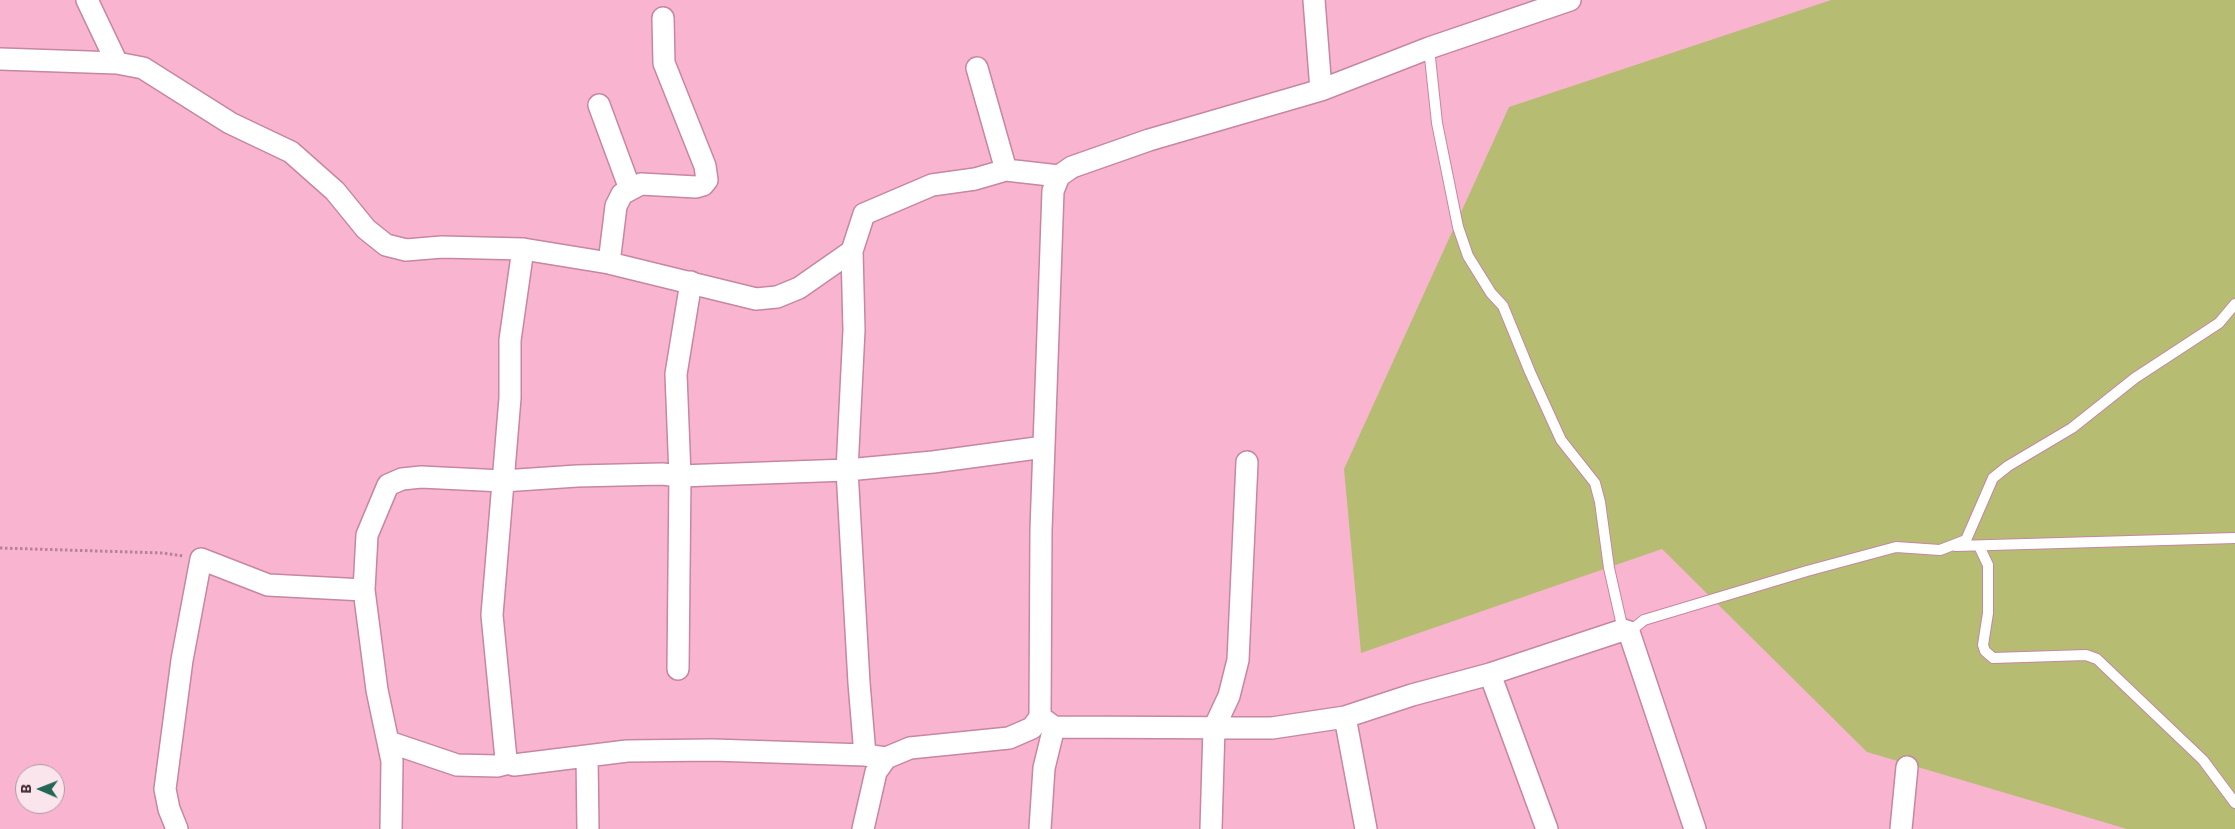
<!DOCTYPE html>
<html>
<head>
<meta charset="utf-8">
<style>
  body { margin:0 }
  #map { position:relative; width:2235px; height:829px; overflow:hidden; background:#f9b5d0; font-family:Commissioner,sans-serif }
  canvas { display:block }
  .north { position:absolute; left:15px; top:764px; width:50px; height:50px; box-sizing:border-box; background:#fbe5ed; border:1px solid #b199a2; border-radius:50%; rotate:271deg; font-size:14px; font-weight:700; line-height:20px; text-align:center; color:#422732 }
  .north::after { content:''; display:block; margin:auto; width:18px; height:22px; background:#246655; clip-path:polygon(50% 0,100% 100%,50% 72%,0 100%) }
</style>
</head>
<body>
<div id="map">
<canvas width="2235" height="829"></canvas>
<div class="north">B</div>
</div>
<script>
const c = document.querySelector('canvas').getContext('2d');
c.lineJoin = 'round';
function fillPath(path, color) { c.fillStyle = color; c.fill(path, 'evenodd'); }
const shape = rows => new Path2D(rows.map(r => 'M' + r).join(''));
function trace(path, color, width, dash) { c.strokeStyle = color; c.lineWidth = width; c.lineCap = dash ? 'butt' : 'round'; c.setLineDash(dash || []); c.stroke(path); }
const green = shape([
  [1831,0,2235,0,2235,829,2127,829,1867,752,1662,549,1361,653,1344,469,1509,107]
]);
const path = shape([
  [0,548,163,553,183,556]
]);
const lane = shape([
  [1429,48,1437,123,1458,227,1468,256,1491,293,1503,306,1530,372,1561,440,1595,483,1600,502,1609,568,1623,630],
  [1956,546,2235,538],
  [1979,546,1988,565,1988,613,1983,645,1985,651,1993,658,2086,655,2097,659,2203,760,2235,803],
  [1629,632,1644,620,1807,571,1896,547,1940,550,1966,540,1993,478,2008,466,2072,428,2135,378,2219,323,2235,304]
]);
const street = shape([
  [87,0,117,63],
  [1314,0,1321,90],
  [0,59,117,63,143,68,230,123,291,152,335,191,366,229,386,245,406,250,442,247,523,249,609,263,756,299,777,297,799,288,852,251,864,214,932,185,975,179,1006,170,1059,176],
  [977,68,1006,170],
  [599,105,630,189],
  [523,249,510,340,510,398,492,615,506,759,509,763,514,765,627,751,713,750,865,755,886,758],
  [852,251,854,330,847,470,859,683,865,755],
  [609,263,616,206,622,194,641,184,696,187,703,185,707,180,705,166,664,63,663,18],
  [678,669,680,476,676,374,691,282],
  [1490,674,1547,829],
  [1345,717,1366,829],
  [1054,727,1272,728,1345,717,1412,695,1490,674,1623,630,1629,632,1695,829],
  [389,742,457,765,497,766,509,763],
  [587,756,588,829],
  [177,829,169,809,165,789,182,660,201,559,268,585,364,590],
  [391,829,392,761,377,690,364,590,367,535,388,485,402,479,421,477,503,481,577,476,662,474,680,476,847,470,933,462,1044,447],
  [863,829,876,772,886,758,910,748,1009,738,1032,728,1040,717,1041,530,1053,191,1059,176,1072,167,1149,140,1321,90,1429,48,1570,0],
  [1040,829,1044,768,1054,727,1043,719],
  [1211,829,1214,728,1229,696,1238,660,1247,462],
  [1901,829,1907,767]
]);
fillPath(green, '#b6bd72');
trace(lane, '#c786a1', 12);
trace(street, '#c786a1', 24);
trace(path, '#b78297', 3, [2.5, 2.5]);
trace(lane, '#fff', 10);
trace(street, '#fff', 21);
</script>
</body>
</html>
